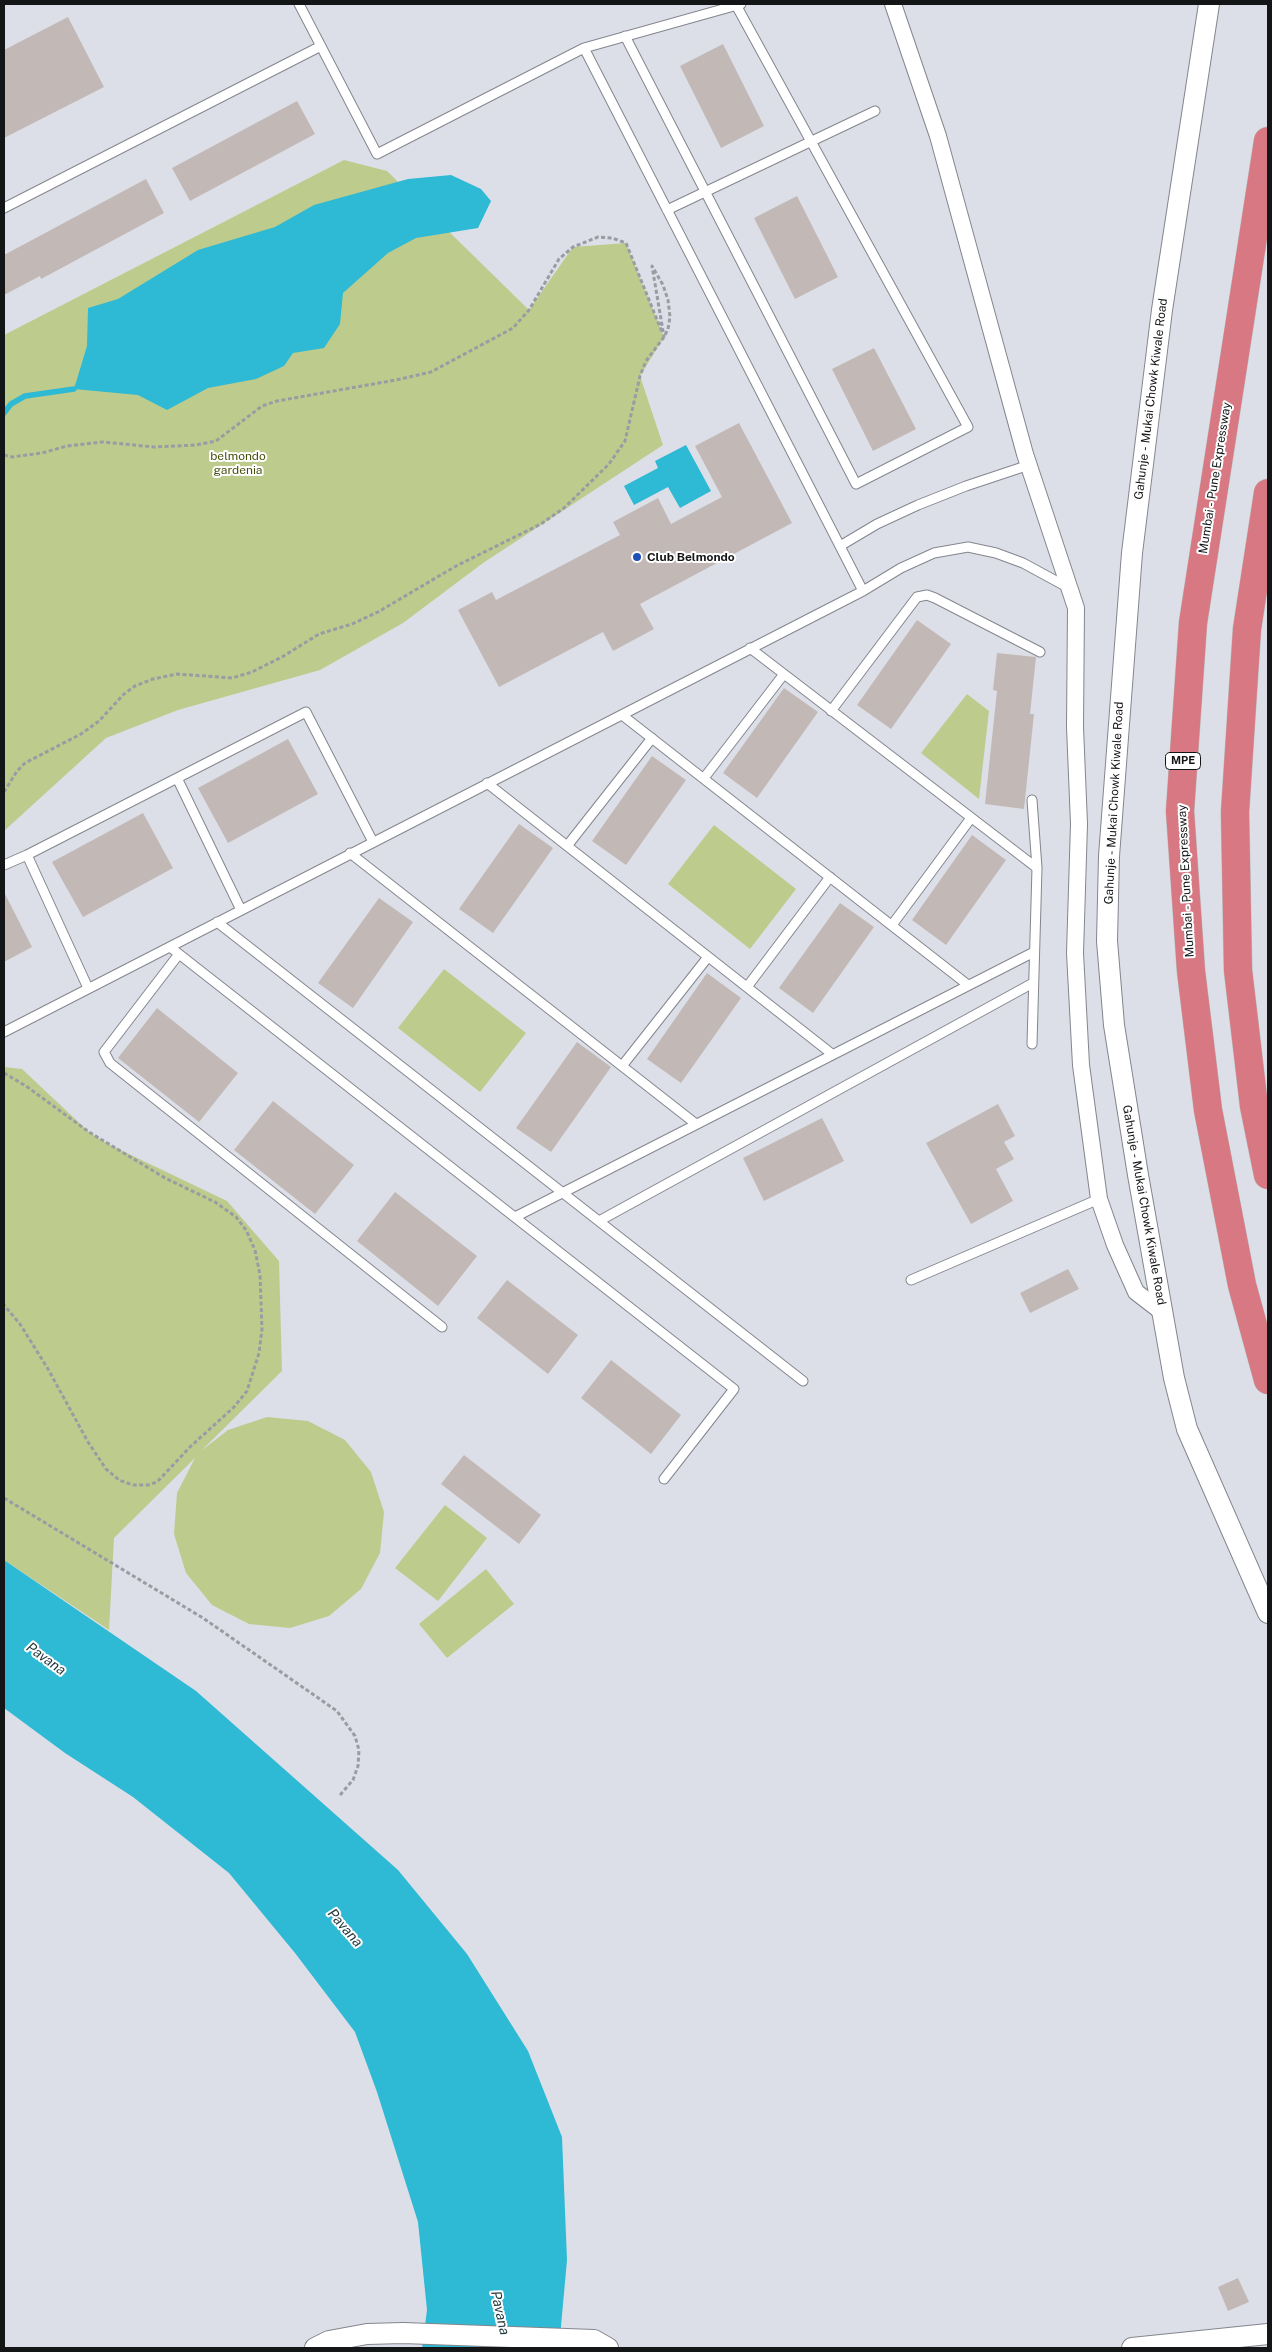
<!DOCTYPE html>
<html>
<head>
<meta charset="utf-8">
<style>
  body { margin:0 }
  #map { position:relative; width:1272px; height:2352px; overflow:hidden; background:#dcdfe7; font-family:"Public Sans",sans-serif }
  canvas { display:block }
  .frame { position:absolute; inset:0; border:5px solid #141517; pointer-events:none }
</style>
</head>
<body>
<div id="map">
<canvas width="1272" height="2352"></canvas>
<div class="frame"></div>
</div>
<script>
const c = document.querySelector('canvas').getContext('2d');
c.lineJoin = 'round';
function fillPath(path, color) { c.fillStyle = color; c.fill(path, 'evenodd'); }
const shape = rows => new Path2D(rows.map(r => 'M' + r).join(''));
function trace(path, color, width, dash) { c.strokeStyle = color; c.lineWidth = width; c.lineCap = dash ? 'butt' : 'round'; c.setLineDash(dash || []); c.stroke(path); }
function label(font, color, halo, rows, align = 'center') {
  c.font = font + ' "Public Sans",sans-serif'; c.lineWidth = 4; c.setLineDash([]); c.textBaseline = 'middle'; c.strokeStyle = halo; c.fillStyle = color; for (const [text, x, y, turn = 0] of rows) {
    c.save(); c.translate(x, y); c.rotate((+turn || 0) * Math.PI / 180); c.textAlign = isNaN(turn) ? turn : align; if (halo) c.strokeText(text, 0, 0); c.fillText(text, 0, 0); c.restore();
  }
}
const green = shape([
  [344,160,387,171,529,310,573,247,626,243,664,337,640,376,663,445,483,563,403,623,320,670,178,710,106,738,4,831,4,335],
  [967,694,989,711,979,799,921,753],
  [714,825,796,889,750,949,668,884],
  [444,969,526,1033,480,1092,398,1028],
  [4,1067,22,1069,89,1132,108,1144,227,1201,279,1261,282,1371,201,1451,228,1430,267,1417,308,1421,345,1440,371,1472,384,1512,380,1553,361,1589,329,1616,290,1628,249,1624,212,1605,186,1573,174,1534,177,1493,195,1458,114,1538,109,1630,4,1560],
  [445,1505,487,1538,438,1601,395,1568],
  [486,1569,514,1604,447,1658,419,1624]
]);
const water = shape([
  [451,175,481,189,491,201,478,228,416,238,388,253,343,293,340,324,324,348,293,353,284,366,256,379,208,388,167,410,138,395,74,389,87,346,88,308,118,299,198,250,275,227,314,205,408,179],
  [686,445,711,491,680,508,668,487,634,505,624,486,658,468,655,461],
  [4,1560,196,1691,398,1870,467,1954,528,2051,562,2137,567,2260,559,2348,422,2348,427,2310,418,2222,377,2092,355,2032,295,1953,229,1873,133,1797,65,1753,4,1708]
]);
const stream = shape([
  [4,413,11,404,25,396,74,389]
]);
const building = shape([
  [68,17,104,87,4,138,4,50],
  [723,44,764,126,721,148,680,66],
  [297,101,315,134,190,201,172,168],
  [146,179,164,213,41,279,40,276,4,295,4,255],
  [797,196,838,277,795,299,754,218],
  [874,348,916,429,873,451,832,369],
  [739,423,792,523,640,604,654,629,613,651,603,632,499,687,458,610,492,592,496,600,620,535,613,522,658,498,671,524,722,497,695,446],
  [917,620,951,644,891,729,857,705],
  [997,653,1036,657,1030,714,1034,714,1024,809,985,804,997,691,993,690],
  [784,688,818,712,757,798,723,773],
  [288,739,318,794,228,843,198,788],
  [652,756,686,780,626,865,592,841],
  [143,813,173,868,83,917,52,862],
  [519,824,553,848,493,933,459,909],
  [972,835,1006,860,946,945,912,920],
  [4,892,32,947,4,962],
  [379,898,413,922,353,1008,318,983],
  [840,903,874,927,813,1013,779,988],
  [707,973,741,998,681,1083,647,1059],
  [157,1008,238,1073,199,1122,118,1058],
  [577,1042,611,1067,551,1152,516,1128],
  [273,1101,354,1165,315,1214,234,1150],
  [998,1104,1015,1136,1004,1142,1014,1159,996,1169,1013,1201,971,1224,926,1143],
  [822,1118,844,1161,764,1201,743,1158],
  [395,1192,477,1256,438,1306,357,1241],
  [1068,1269,1079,1289,1030,1313,1020,1293],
  [507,1280,578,1335,548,1374,477,1318],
  [611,1360,681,1415,651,1454,581,1398],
  [464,1455,541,1515,519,1544,441,1484],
  [1238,2278,1249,2302,1228,2311,1218,2287]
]);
const path = shape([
  [4,455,12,457,42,453,67,446,103,442,154,447,196,445,216,441,262,406,277,401,396,380,431,372,513,328,529,310,559,259,573,247,598,237,612,238,626,243,662,332],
  [4,792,17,771,25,763,81,734,99,721,124,694,135,686,153,679,177,674,232,678,252,672,282,657,319,634,352,624,378,612,456,566,541,524,564,508,609,464,625,441,640,376,646,361,664,337,668,329,670,317,668,300,663,285,652,266,664,337],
  [4,1073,26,1086,89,1132,165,1178,215,1202,236,1217,246,1230,255,1250,260,1275,262,1329,259,1353,247,1391,234,1407,190,1447,157,1482,148,1485,133,1485,119,1480,106,1469,88,1442,48,1369,20,1324,4,1305],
  [4,1498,203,1618,337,1711,355,1736,359,1750,358,1766,353,1780,340,1795]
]);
const service = shape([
  [299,4,377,154,584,48,863,591],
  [625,36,856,484,968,427,736,5],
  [584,48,741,4],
  [4,208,321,46],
  [667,210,875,111],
  [840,546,877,524,918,505,966,486,1029,465],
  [750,648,1037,868],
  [831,711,917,597,927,595,935,598,1040,652],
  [622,715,968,985],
  [177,778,241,910],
  [704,778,784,674],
  [487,783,832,1054],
  [567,846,652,738],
  [350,853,696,1124],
  [27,855,306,712,373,842],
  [4,865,27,855,88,988],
  [217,922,803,1381],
  [892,925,971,818],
  [170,947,734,1389,664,1479],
  [179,954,104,1052,110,1063,442,1327],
  [747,987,830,877],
  [4,1032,863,591,901,568,934,553,968,547,996,553,1023,563,1069,588],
  [1032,1044,1037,868,1032,800],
  [622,1066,708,957],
  [515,1217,1034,952],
  [599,1221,1033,983],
  [911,1280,1099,1199]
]);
const minor = shape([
  [893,4,938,136,1025,454,1076,608,1075,727,1079,824,1075,953,1081,1065,1099,1199,1115,1245,1136,1292,1162,1312]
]);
const tertiary = shape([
  [1209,4,1162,310,1132,553,1109,856,1107,941,1114,1025,1138,1175,1174,1378,1187,1429,1268,1613],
  [315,2348,329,2341,367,2334,403,2333,594,2340,608,2348],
  [1132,2348,1268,2334]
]);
const motorway = shape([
  [1268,141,1193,623,1180,811,1191,971,1208,1110,1242,1285,1268,1380],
  [1268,493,1247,629,1235,812,1238,970,1254,1106,1268,1175]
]);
const markers = [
  [637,557,5,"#1f4dba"]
];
const shields = [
  [1183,761,35]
];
const shieldNames = [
  ["MPE",1183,761]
];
const streetNames = [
  ["Gahunje - Mukai Chowk Kiwale Road",1151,399,-83],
  ["Mumbai - Pune Expressway",1215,478,-81],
  ["Gahunje - Mukai Chowk Kiwale Road",1114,803,-87],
  ["Mumbai - Pune Expressway",1186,881,-93],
  ["Gahunje - Mukai Chowk Kiwale Road",1144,1205,80]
];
const parkNames = [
  ["belmondo",238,456],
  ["gardenia",238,470]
];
const poiNames = [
  ["Club Belmondo",647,557]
];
const waterNames = [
  ["Pavana",46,1659,36],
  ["Pavana",345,1928,49],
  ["Pavana",500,2313,78]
];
fillPath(green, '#bdcc8d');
fillPath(water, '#2eb9d4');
trace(stream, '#2eb9d4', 5.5);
fillPath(building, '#c2b9b6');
trace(service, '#84868e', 11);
trace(minor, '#84868e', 18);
trace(tertiary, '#84868e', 22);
trace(motorway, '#bdbdbe', 29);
trace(path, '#999ca2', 3, [4, 2.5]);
trace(service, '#fff', 9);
trace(minor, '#fff', 16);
trace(tertiary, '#fff', 20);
trace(motorway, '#d77883', 28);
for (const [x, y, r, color] of markers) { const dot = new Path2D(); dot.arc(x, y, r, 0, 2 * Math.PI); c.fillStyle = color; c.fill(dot); trace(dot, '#fff', 2); }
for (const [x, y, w] of shields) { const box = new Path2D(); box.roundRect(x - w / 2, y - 8.5, w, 17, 4); c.fillStyle = '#fff'; c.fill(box); trace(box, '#141517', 1); }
label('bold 11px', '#141517', null, shieldNames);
label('12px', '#141517', '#fff', streetNames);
label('12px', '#45500c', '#fff', parkNames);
label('bold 12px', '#141517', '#fff', poiNames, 'left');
label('italic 14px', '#1f363b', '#fff', waterNames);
</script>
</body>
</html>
